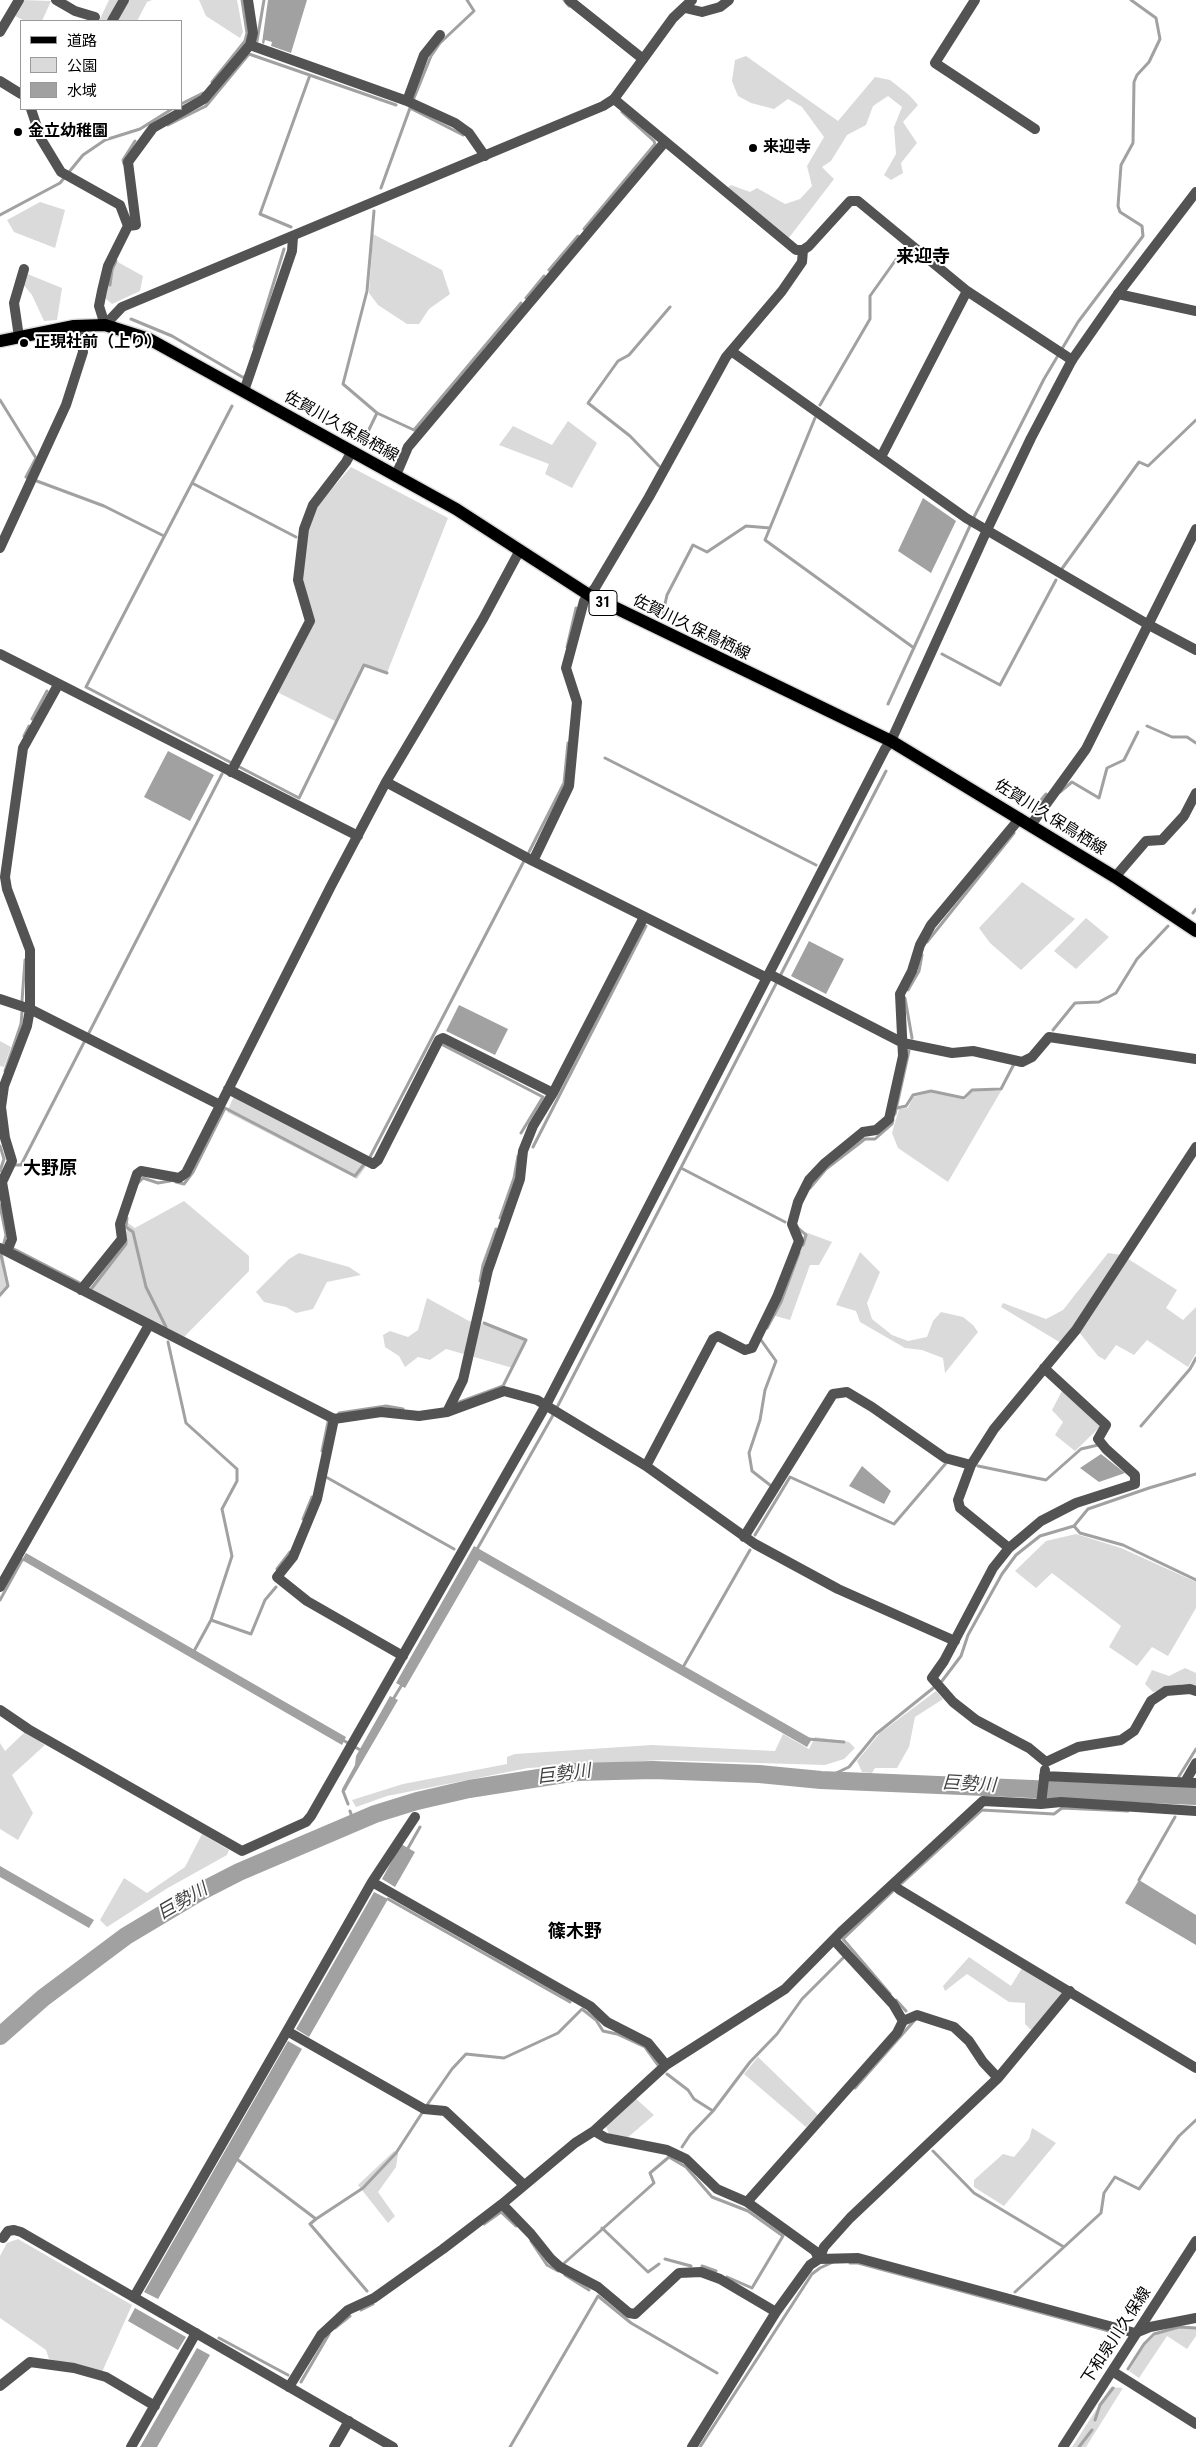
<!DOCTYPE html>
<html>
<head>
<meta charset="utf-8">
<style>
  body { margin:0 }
  #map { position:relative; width:1196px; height:2447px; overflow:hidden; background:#fff; font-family:"Roboto Condensed","Noto Sans JP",sans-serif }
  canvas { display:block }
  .legend { position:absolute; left:20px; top:20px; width:162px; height:90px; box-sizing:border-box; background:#fff; border:1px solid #999; margin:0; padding:6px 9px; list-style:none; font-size:15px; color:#000 }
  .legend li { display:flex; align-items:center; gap:10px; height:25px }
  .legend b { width:25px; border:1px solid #999 }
</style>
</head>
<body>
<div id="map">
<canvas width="1196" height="2447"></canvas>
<ul class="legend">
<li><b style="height:6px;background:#000"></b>道路</li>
<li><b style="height:14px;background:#dadada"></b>公園</li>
<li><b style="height:14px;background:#a1a1a1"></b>水域</li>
</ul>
</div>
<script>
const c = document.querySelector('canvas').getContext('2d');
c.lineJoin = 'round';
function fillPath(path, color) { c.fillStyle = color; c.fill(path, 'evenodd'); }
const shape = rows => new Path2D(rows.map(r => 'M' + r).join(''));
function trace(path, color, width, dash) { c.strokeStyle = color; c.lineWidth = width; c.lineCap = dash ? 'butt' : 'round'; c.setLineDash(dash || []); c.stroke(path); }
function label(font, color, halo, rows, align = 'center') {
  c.font = font + ' "Roboto Condensed","Noto Sans JP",sans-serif'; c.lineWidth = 4; c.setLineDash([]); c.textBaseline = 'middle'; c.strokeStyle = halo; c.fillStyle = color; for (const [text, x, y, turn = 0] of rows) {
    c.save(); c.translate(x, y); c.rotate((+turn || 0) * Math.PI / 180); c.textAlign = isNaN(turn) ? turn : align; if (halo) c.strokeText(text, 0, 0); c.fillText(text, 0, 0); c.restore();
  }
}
const green = shape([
  [22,0,51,1,42,21,25,21,15,16],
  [109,0,152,0,147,2,137,21,99,21],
  [199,0,237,0,243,32,240,38,206,16],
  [746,56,838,121,875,77,890,80,909,95,918,105,903,122,917,143,901,163,903,173,891,180,884,175,896,154,894,127,902,107,888,96,873,106,866,125,847,135,831,161,822,167,834,179,788,239,726,189,731,185,750,192,757,188,785,204,800,199,812,186,807,166,824,137,802,107,788,99,774,109,751,103,738,96,732,81,735,60],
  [40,202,65,210,55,248,14,232,7,220],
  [373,234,442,270,450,294,429,309,419,324,407,324,378,305,369,293],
  [114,260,143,276,140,291,112,304,105,298],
  [25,273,62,288,57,320,44,321,32,295,22,283],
  [568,421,597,443,572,488,545,474,549,464,499,445,513,426,552,445],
  [351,467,448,518,387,673,364,665,337,722,277,692,314,619,300,581,307,531,316,507],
  [1022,882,1075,919,1021,970,990,943,979,928],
  [1086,918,1109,937,1076,969,1054,951],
  [0,1041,11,1047,4,1067,0,1066],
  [972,1091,1001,1091,948,1182,898,1148,892,1133,899,1109,908,1108,913,1097,932,1092,965,1100],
  [234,1096,367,1165,357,1179,227,1112],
  [184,1201,249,1256,249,1271,184,1337,89,1289,124,1243,128,1223,135,1228],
  [805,1232,832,1242,819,1265,810,1265,790,1320,772,1315],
  [0,1252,3,1254,9,1286,0,1298],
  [860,1252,880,1272,867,1303,872,1319,892,1335,908,1341,927,1337,933,1321,941,1312,963,1317,973,1325,978,1332,945,1373,943,1358,922,1350,905,1348,860,1322,856,1311,836,1305],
  [299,1253,349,1267,361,1275,327,1282,313,1309,296,1313,286,1307,264,1302,256,1292,289,1259],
  [1108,1253,1122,1255,1177,1290,1166,1308,1183,1320,1196,1307,1196,1353,1188,1367,1147,1340,1134,1355,1116,1345,1105,1360,1098,1356,1075,1327,1061,1343,1001,1307,1003,1303,1046,1319,1063,1310],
  [427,1298,469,1321,498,1328,527,1339,513,1368,446,1349,430,1360,418,1357,405,1367,399,1356,385,1347,383,1335,390,1331,408,1337,418,1330],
  [1062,1391,1102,1425,1075,1451,1055,1435,1063,1422,1052,1410],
  [1076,1534,1121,1548,1196,1582,1196,1608,1168,1656,1152,1647,1137,1666,1109,1647,1121,1626,1052,1573,1036,1588,1015,1571,1046,1541],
  [1185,1668,1196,1673,1196,1688,1183,1684,1153,1692,1145,1684,1152,1670,1169,1676],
  [936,1691,943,1699,915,1717,909,1747,897,1768,875,1768,872,1773,862,1772,857,1761,880,1733],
  [25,1732,45,1745,12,1775,33,1813,18,1840,0,1829,0,1743,5,1751],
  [783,1734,809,1749,815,1737,849,1742,855,1748,844,1759,825,1765,661,1760,528,1768,387,1796,356,1807,352,1800,403,1784,507,1764,507,1757,515,1754,652,1745,775,1751],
  [202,1834,229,1850,227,1855,166,1889,107,1927,100,1920,124,1878,147,1893,185,1867],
  [969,1957,1011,1986,1022,1968,1063,1994,1033,2032,1025,2024,1025,2003,1009,2002,967,1974,945,1991,943,1986],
  [758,2057,818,2115,806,2127,744,2074],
  [634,2097,654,2115,627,2138,609,2134,605,2124],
  [1032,2128,1056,2143,1004,2206,974,2187,974,2180,1003,2154,1014,2157,1029,2139],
  [394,2151,398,2154,396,2167,378,2192,395,2216,388,2223,358,2185],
  [18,2239,132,2305,102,2372,49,2359,46,2350,0,2318,0,2256,7,2243],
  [1180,2328,1196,2329,1196,2336,1187,2349,1167,2336,1139,2378,1129,2371,1145,2344,1157,2334],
  [1111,2387,1123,2388,1086,2447,1072,2447]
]);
const water = shape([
  [268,0,307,0,291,53,271,46,272,42,265,40,264,44,262,43],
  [923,498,956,521,931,573,898,551],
  [168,751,214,775,190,821,144,797],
  [809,941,844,959,826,994,791,976],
  [459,1005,508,1029,495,1055,446,1031],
  [1101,1454,1125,1473,1099,1482,1080,1468],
  [862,1466,891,1491,884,1504,849,1486],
  [474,1546,812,1739,807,1747,479,1560,405,1688,396,1683],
  [26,1553,346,1737,342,1745,22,1560],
  [390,1696,398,1700,345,1791,342,1792,342,1789,355,1765,356,1756],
  [401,1844,415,1852,395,1887,382,1879],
  [0,1866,94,1920,89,1928,0,1877],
  [1139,1880,1196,1915,1196,1945,1125,1903],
  [374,1892,388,1899,309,2037,296,2029],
  [288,2041,302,2049,158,2299,144,2292],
  [135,2308,186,2337,178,2350,128,2321],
  [197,2348,210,2355,157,2447,140,2447]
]);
const stream = shape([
  [564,0,569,6],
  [257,41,264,0],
  [212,82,245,41,247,33,242,0],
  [414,98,431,56,440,43,474,11,467,0],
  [181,104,203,93],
  [168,125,206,106,249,54,396,105],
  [124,164,123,160,135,141],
  [381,188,410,108,463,135],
  [374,211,367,291,343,384,377,413],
  [0,215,60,183,83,155,105,140,140,129,172,109],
  [291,227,260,214,310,75],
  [584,229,655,144,654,141,622,112],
  [549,270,578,236],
  [110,285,112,270,116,261],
  [526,298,544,276],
  [131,319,172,336,244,378,245,376],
  [254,347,284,249],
  [0,400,36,458,26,477,104,506,164,536],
  [820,405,870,319,870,296,902,251],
  [232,406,86,687,299,798,364,665,387,673],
  [815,418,765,540,914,648],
  [363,442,377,413,414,430,521,303],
  [659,466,630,436,588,403,618,361,629,355,670,307],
  [192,483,296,537],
  [1061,570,1139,462,1148,466,1196,420],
  [663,613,667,595,693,545,707,552,746,526,770,528],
  [567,647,576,608],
  [942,654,1000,685,1056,580],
  [888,704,975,515,1044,379,1078,322,1143,236,1142,226,1120,212,1118,206,1121,165,1133,143,1134,82,1137,75,1149,62,1160,39,1156,18,1131,0],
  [32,719,47,691],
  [1147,726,1172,737,1187,737,1196,743],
  [24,736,29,726],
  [605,758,816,865],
  [1060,792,1072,782,1099,798,1107,768,1124,760,1138,732],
  [1032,811,1046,794],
  [529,852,564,783,568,743],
  [1193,913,1196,909],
  [927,942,1014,833],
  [908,990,919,971,922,955],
  [905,998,912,1038],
  [22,1001,25,960],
  [1053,1030,1075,1003,1099,1002,1116,993,1137,959,1168,926],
  [443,1045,543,1097,521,1133],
  [5,1071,21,1024,22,1012],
  [897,1108,906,1106,913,1095,931,1091,964,1098,972,1090,1001,1089,1014,1064],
  [895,1114,909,1051],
  [0,1146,4,1159,0,1171],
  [533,1147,646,926],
  [370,1157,524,861],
  [15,1165,21,1165,222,774],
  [681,1168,785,1222],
  [176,1182,184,1184,193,1172,225,1108,355,1176,365,1163],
  [138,1183,143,1178,158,1183,170,1181],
  [810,1188,826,1169,865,1139,875,1139,892,1124,893,1120],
  [0,1205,6,1235,4,1243],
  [127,1218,126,1227,133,1232,146,1287,166,1327],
  [500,1218,514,1178,518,1156],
  [797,1227,806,1235,803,1245],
  [14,1249,80,1283],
  [480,1281,483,1265,496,1229],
  [92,1288,126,1244,126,1240],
  [0,1295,8,1286,1,1255],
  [767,1328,781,1302,799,1253],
  [761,1340,776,1361,765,1390,760,1420,749,1453,752,1471,770,1485],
  [168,1342,186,1423,237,1469,237,1481,222,1509,232,1556,211,1620],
  [457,1403,503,1386,526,1340,484,1323],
  [339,1413,386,1406,403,1409],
  [1141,1426,1190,1369,1196,1358],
  [322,1451,328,1422],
  [978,1466,1046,1480,1081,1449,1098,1445],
  [326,1477,454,1549],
  [303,1519,312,1497],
  [1074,1526,1080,1533,1123,1545,1196,1580],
  [755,1535,790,1477,894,1524,947,1462],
  [476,1551,552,1417,886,771],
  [277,1569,290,1552],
  [0,1600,22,1560,26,1559],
  [193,1653,211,1620,251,1634,265,1600,276,1587],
  [682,1669,750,1550],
  [392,1701,403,1683],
  [341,1739,362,1751],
  [808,1739,844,1742],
  [1178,1778,1196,1749],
  [821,1780,849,1767,876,1734,942,1681,961,1656,968,1635,1002,1574,1016,1555,1040,1536,1074,1526,1088,1509,1149,1488,1196,1474],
  [345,1788,343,1791,348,1804],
  [350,1811,354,1823],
  [407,1850,420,1827],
  [1139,1880,1175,1817],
  [902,1883,982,1810,1054,1814,1062,1808,1128,1811],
  [388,1899,570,2002],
  [890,1994,843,1939,893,1891],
  [896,2000,906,2011],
  [667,2074,688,2090,694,2099,713,2111],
  [855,2088,914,2021],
  [427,2105,452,2069,466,2054,504,2058,558,2033,582,2009,596,2020,603,2031,617,2034,645,2047,658,2065],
  [682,2147,690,2135,713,2111,750,2062,777,2034,802,1999,844,1957],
  [933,2151,974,2193,1064,2247],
  [238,2160,316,2219,363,2188,396,2153,422,2113],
  [316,2219,310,2224,367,2291],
  [484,2224,501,2212,516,2226],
  [602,2228,648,2272,659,2264],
  [531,2241,547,2265,558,2271],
  [665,2259,691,2266],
  [850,2263,858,2263,1120,2334],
  [561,2266,654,2183,650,2173,669,2157,686,2167,712,2197,748,2211,783,2236,752,2288,727,2277],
  [702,2266,716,2271],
  [565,2275,589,2290],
  [1015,2292,1101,2213,1104,2193,1115,2177,1139,2189,1179,2136,1196,2120],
  [361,2310,373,2304],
  [335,2328,350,2316],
  [219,2338,288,2375],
  [1128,2369,1144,2344,1154,2334,1179,2327,1196,2328],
  [301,2382,329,2334],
  [1095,2420,1100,2405,1113,2388],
  [510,2447,598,2296,631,2323,717,2373],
  [700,2447,812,2274,820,2268,833,2262],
  [1079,2447,1092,2430]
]);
const river = shape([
  [0,2036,43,1998,126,1936,198,1893,239,1872,375,1814,417,1801,469,1789,577,1772,653,1770,759,1774,821,1780,1196,1796]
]);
const minor = shape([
  [56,0,75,11,95,17],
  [569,0,643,59],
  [975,0,935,63,1035,129],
  [685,8,702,12,720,7,729,0],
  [112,21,124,0],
  [0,32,19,0],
  [250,45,407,101,455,123,469,133,485,156],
  [0,81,21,94],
  [614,99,796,250,803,250,809,246,850,201,858,201,967,291,1072,360],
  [407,101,424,55,440,35],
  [31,109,41,139,61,172,120,205,128,226,108,266,102,291,99,306,105,325],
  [128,226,136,225,128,162,153,128,204,99,250,45,253,33,248,0],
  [1118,294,1196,311],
  [19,337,14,303,24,269],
  [731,351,966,518,1149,625,1196,650],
  [244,391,292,251,293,237],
  [881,457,967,291],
  [396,475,408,447,664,143],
  [0,548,66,405,83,352,80,326],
  [0,654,358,836],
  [231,772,310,621,298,580,304,529,313,505,346,462,352,451],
  [386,782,533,861,767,978],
  [1031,825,1086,749,1196,529],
  [533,861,569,786,577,702,566,668,584,601,595,588,649,497,726,357,782,291,802,262,803,250],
  [1115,877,1146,841,1162,840,1184,816,1196,793],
  [769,974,903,1043,952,1053,973,1051,1022,1062,1032,1057,1049,1037,1196,1059],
  [0,999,30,1009,220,1105],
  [228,1089,373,1164,378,1160,439,1040,443,1038,553,1093],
  [0,1248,334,1419,381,1412,419,1416,447,1412,504,1391,537,1400,646,1466,755,1544,838,1589,955,1641],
  [7,1251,12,1239,2,1182,12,1161,5,1138,1,1107,4,1086,27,1026,30,1009,30,950,7,889,5,877,23,748,58,685],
  [81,1290,122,1239,120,1224,137,1174,141,1171,179,1178,186,1173,331,886,386,782,483,619,520,550],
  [1044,1368,1106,1425,1098,1439,1106,1449,1135,1475,1135,1484,1076,1503,1041,1521,1009,1548,993,1568,944,1661,932,1678,953,1702,976,1720,1029,1748,1046,1762],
  [447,1412,463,1380,488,1270,520,1179,523,1151,533,1126,553,1093,644,917],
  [334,1419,317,1499,293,1557,277,1577,307,1601,403,1656],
  [646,1466,713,1339,718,1336,745,1350,752,1348,777,1297,799,1241,792,1224,798,1202,809,1180,825,1163,863,1132,876,1130,889,1119,903,1056,900,994,912,971,920,945,931,925,1020,818],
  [744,1537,833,1394,847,1392,872,1407,945,1458,971,1465],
  [1009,1548,960,1508,958,1500,971,1465,994,1429,1076,1330,1196,1147],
  [0,1587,149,1325],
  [0,1710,28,1729,242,1851,306,1822,311,1816,546,1405,885,749,891,741],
  [1046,1762,1078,1747,1121,1740,1134,1731,1151,1701,1166,1691,1190,1689,1196,1691],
  [1044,1776,1196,1783],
  [1185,1782,1196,1763],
  [1041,1804,1045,1770],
  [372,1882,590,2006,607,2022,648,2043,666,2065],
  [893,1884,900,1890,1196,2068],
  [903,2021,917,2015,954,2027,969,2041,983,2062,998,2078],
  [287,2031,372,1882,415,1817],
  [594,2131,666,2065,785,1989,841,1932,983,1801,1041,1804,1061,1802,1196,1811],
  [747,2202,897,2033,903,2021,893,2004,834,1940],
  [502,2204,531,2234,551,2259,560,2267,598,2287,629,2313,635,2314,679,2273,701,2272,720,2279,776,2312],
  [819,2259,824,2247,850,2218,998,2078,1070,1991],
  [134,2297,287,2031,424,2109,445,2111,524,2185],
  [0,2386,30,2362,74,2368,106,2377,155,2406],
  [289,2387,321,2335,348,2310,374,2298,443,2249,502,2204,575,2143,594,2131,606,2138,667,2150,686,2159,717,2189,747,2202,815,2251,819,2259],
  [131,2447,196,2333],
  [334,2447,349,2421],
  [692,2447,776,2312,810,2265,819,2259,858,2258,1135,2333,1150,2327,1196,2318]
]);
const tertiary = shape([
  [105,325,122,307,603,106,614,99,673,18,692,0],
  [891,741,987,530,1031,438,1072,360,1118,294,1196,192],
  [3,2238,8,2231,14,2230,21,2232,393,2447],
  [1112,2371,1196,2424],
  [1063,2447,1196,2241]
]);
const primary = shape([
  [0,341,74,326,105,325,149,339,456,509,589,595,891,741,1115,877,1196,931]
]);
const markers = [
  [18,132,5,"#000"],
  [753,148,5,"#000"],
  [24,343,5,"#000"]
];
const shields = [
  [603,603,28]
];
const shieldNames = [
  ["31",603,603]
];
const poiNames = [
  ["金立幼稚園",28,132],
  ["来迎寺",763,148],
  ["正現社前（上り）",34,343]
];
const streetNames = [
  ["佐賀川久保鳥栖線",341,427,29],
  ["佐賀川久保鳥栖線",691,628,26],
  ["佐賀川久保鳥栖線",1050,818,32],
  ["下和泉川久保線",1117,2336,-57]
];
const neighbourhoodNames = [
  ["来迎寺",923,257],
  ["大野原",50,1169],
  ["篠木野",575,1932]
];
const waterNames = [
  ["巨勢川",564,1775,-7],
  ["巨勢川",969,1785,3],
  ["巨勢川",183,1902,-30]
];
fillPath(green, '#dadada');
fillPath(water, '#a1a1a1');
trace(stream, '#a1a1a1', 3);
trace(river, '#a1a1a1', 18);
trace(primary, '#dbdbdb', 15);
trace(minor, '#535353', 10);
trace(tertiary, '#535353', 10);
trace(primary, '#000', 12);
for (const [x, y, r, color] of markers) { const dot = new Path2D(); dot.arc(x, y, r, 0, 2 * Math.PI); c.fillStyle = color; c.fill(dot); trace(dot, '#fff', 2); }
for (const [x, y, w] of shields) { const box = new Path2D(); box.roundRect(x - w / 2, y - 12.5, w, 25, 4); c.fillStyle = '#fff'; c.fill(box); trace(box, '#000', 1); }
label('bold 15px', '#000', null, shieldNames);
label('bold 16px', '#000', '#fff', poiNames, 'left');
label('16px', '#000', '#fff', streetNames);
label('bold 18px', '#000', '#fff', neighbourhoodNames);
label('italic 18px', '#424242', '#fff', waterNames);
</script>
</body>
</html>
